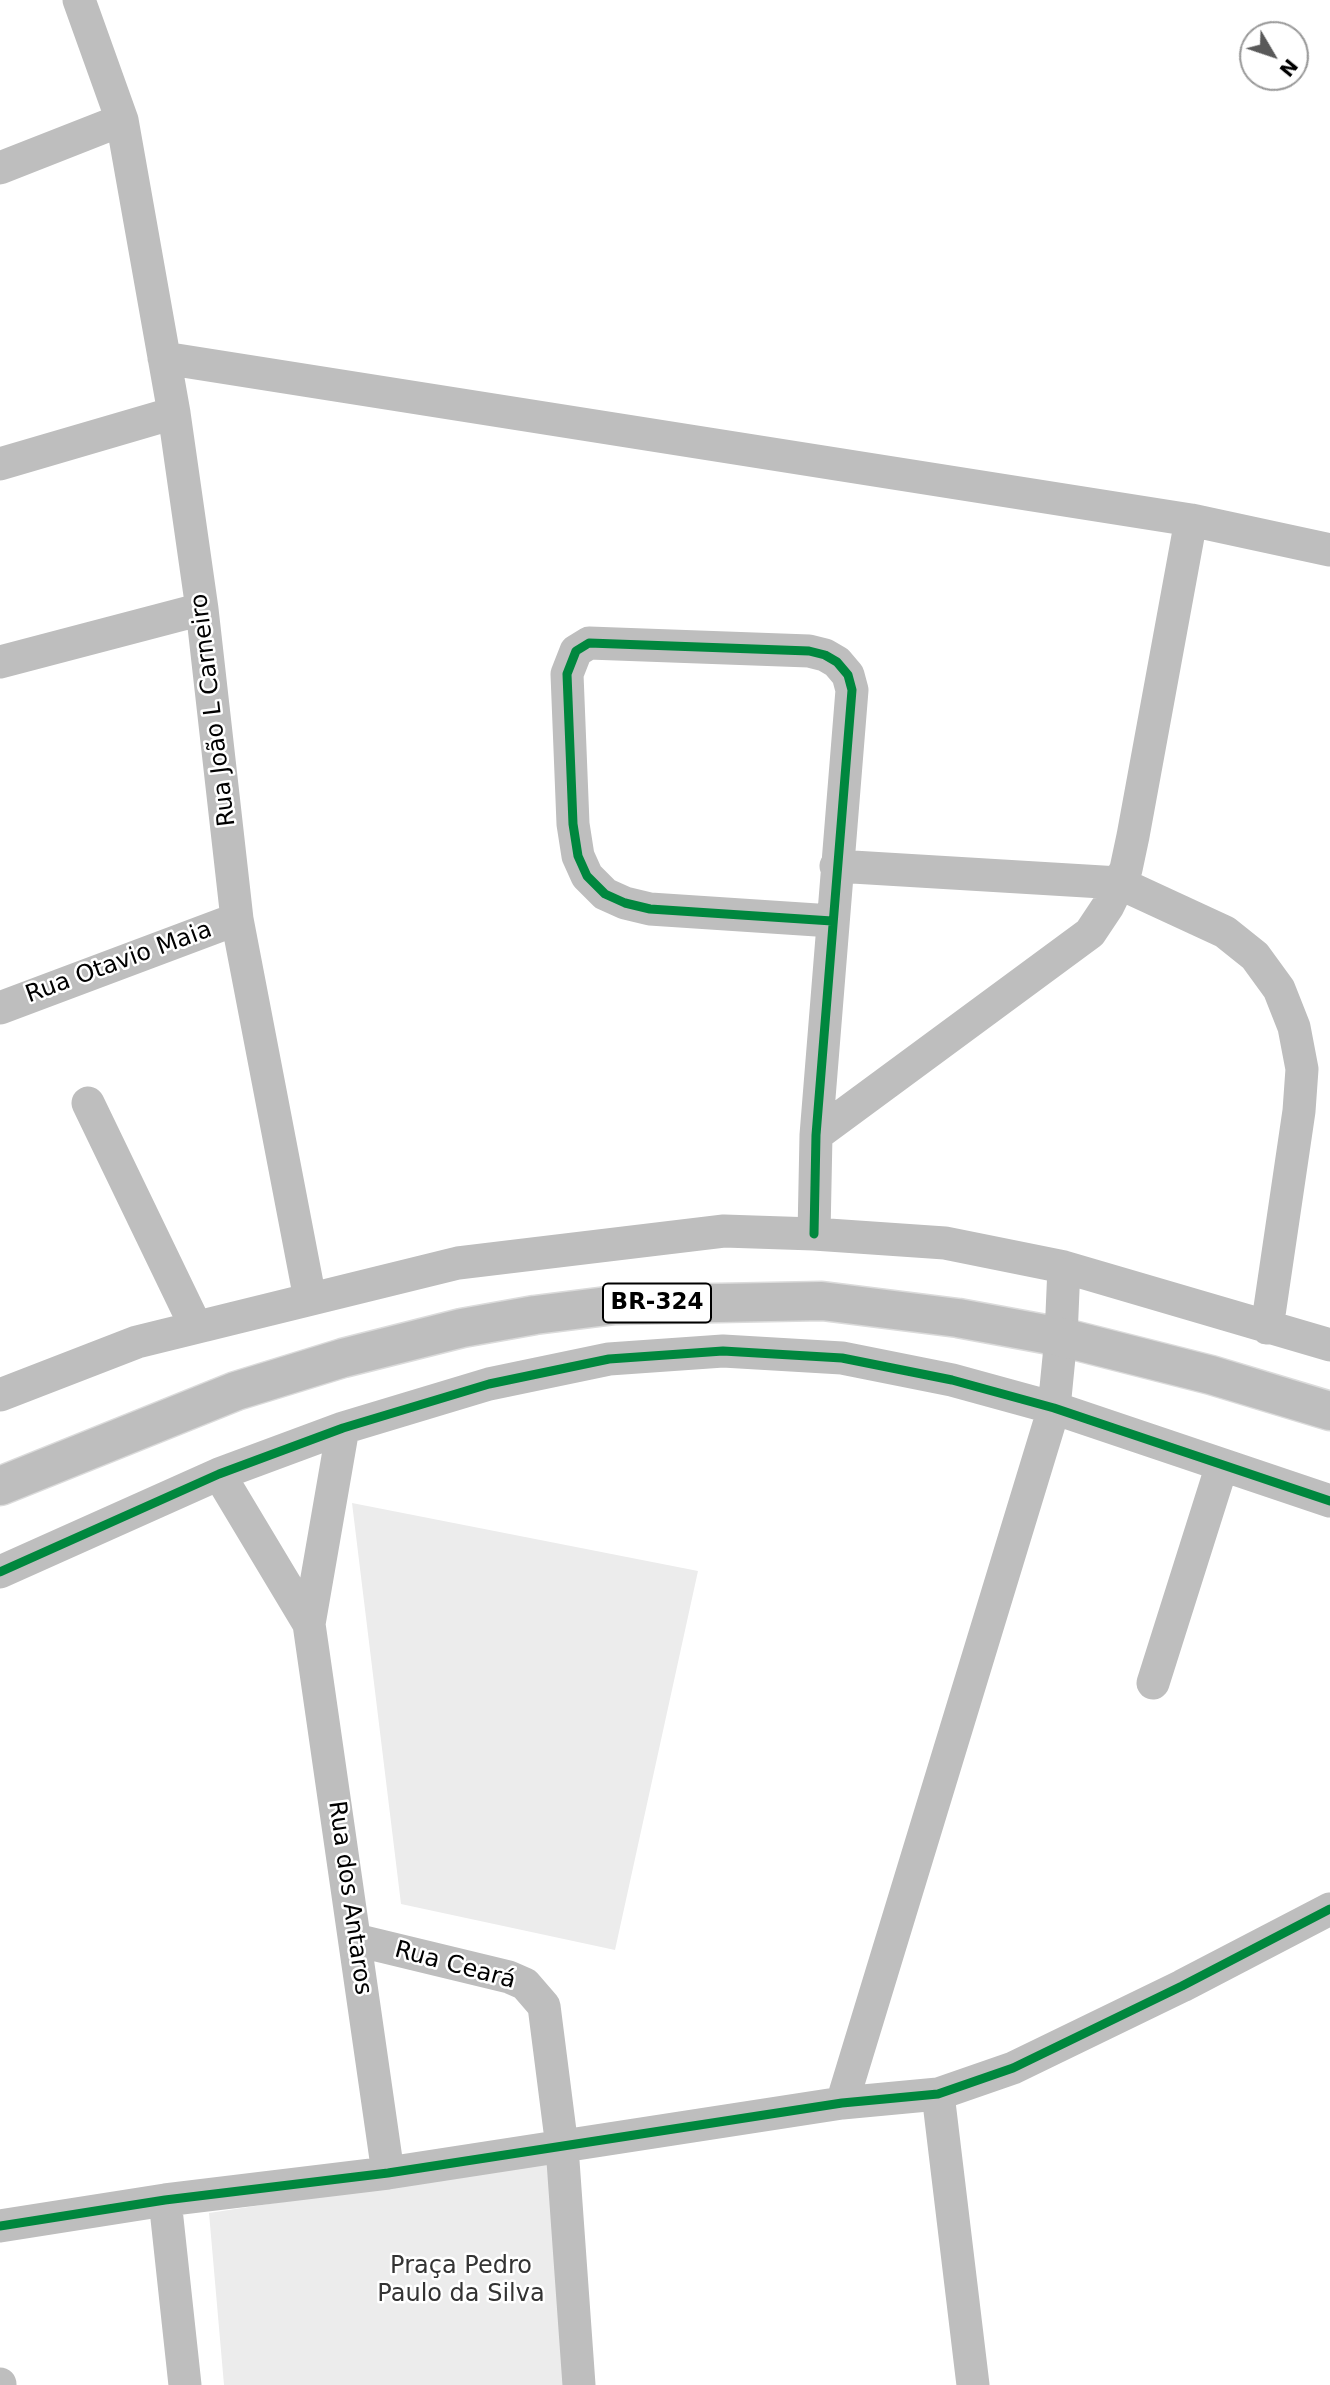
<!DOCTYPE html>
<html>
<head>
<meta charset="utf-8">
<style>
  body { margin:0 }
  #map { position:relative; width:1330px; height:2385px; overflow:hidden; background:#fff; font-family:"DejaVu Sans",sans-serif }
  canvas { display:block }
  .north { position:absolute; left:1239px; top:21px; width:70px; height:70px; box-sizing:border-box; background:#fff; border:2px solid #999; border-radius:50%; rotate:129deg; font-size:19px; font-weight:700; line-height:28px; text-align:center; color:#000 }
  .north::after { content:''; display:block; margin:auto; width:24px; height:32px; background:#595959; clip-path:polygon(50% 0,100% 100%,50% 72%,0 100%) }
</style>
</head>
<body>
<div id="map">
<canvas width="1330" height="2385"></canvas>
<div class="north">N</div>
</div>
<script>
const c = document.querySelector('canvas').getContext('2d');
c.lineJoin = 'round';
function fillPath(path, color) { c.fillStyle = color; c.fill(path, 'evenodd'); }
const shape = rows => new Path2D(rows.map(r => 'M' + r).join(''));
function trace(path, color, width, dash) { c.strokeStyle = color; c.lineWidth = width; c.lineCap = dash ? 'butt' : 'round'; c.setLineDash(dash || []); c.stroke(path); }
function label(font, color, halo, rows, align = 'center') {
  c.font = font + ' "DejaVu Sans",sans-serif'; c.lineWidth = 5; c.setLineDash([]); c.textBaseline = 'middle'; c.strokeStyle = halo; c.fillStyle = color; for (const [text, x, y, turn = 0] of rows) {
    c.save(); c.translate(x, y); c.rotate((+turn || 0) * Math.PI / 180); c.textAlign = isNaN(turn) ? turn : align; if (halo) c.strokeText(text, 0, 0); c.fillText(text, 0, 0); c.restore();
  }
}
const green = shape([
  [352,1503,698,1571,615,1950,401,1904],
  [560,2160,572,2385,224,2385,209,2213]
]);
const street = shape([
  [79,0,122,120,174,413,202,609,237,919,310,1299],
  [0,168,122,120],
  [164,358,1191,520,1330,550],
  [0,464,174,413],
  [0,662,202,609],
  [836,866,1119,883,1225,932,1255,956,1279,989,1294,1027,1302,1069,1299,1111,1267,1328],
  [0,1008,237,919],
  [88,1103,196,1327],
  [816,1135,1090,933,1108,906,1126,869,1133,836,1191,520],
  [814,1234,816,1135,852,690,848,675,837,662,825,655,809,651,589,643,576,651,567,674,573,824,578,856,587,876,605,894,625,903,650,909,832,921],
  [0,1395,137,1342,458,1263,724,1231,814,1234,945,1243,1064,1267,1330,1345],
  [343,1428,309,1624,388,2173],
  [219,1474,309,1624],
  [0,1572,219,1474,343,1428,489,1384,609,1359,723,1351,842,1358,952,1380,1054,1408,1330,1501],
  [1153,1683,1222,1465],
  [356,1940,509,1977,525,1984,544,2006,562,2147,579,2385],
  [938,2094,973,2385],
  [842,2103,1054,1408,1061,1337,1064,1267],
  [165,2200,185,2385],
  [0,2226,165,2200,388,2173,842,2103,938,2094,1013,2068,1182,1986,1330,1909],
  [0,2384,0,2385]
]);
const highway = shape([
  [0,1486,236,1391,343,1358,462,1328,535,1315,615,1305,822,1301,958,1318,1061,1337,1211,1375,1330,1411]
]);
const cycleway = shape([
  [814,1234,816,1135,852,690,848,675,837,662,825,655,809,651,589,643,576,651,567,674,573,824,578,856,587,876,605,894,625,903,650,909,832,921],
  [0,1572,219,1474,343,1428,489,1384,609,1359,723,1351,842,1358,952,1380,1054,1408,1330,1501],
  [0,2226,165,2200,388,2173,842,2103,938,2094,1013,2068,1182,1986,1330,1909]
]);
const shields = [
  [657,1303,108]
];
const shieldNames = [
  ["BR-324",657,1303]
];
const streetNames = [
  ["Rua João L Carneiro",214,710,-97],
  ["Rua Otavio Maia",119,963,-20],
  ["Rua dos Antaros",349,1898,82],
  ["Rua Ceará",455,1966,15]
];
const parkNames = [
  ["Praça Pedro",461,2267],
  ["Paulo da Silva",461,2295]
];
fillPath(green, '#ececec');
trace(highway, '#dbdbdb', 41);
trace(street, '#bebebe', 33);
trace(highway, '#bebebe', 38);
trace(cycleway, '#00873e', 9);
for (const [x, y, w] of shields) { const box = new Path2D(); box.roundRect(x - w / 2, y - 19.5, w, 39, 5); c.fillStyle = '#fff'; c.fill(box); trace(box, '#000', 2); }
label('bold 23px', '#000', null, shieldNames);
label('24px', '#000', '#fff', streetNames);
label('24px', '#333', '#fff', parkNames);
</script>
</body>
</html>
